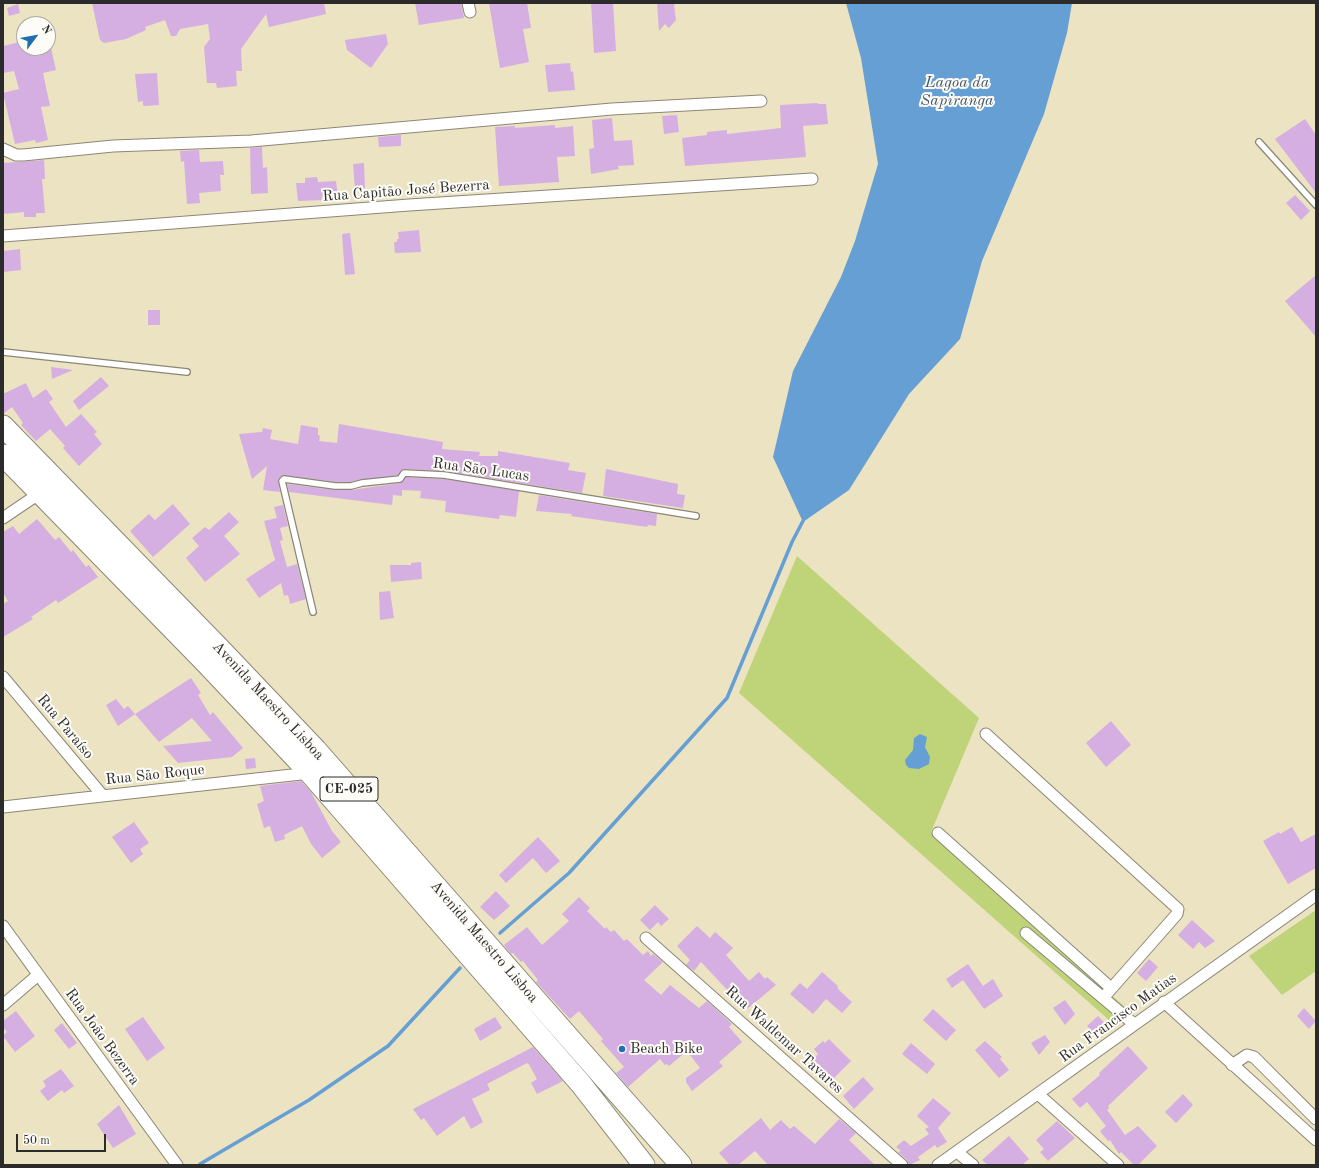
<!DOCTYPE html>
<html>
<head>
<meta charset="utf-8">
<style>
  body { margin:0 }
  #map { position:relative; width:1319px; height:1168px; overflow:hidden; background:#ebe3c2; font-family:"Old Standard TT",serif }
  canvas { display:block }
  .frame { position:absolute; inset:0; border:4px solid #2b2b2b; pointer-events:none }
  .north { position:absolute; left:16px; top:16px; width:40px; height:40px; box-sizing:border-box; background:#fdfcf7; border:1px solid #a9a8a5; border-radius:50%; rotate:58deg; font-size:11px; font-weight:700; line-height:16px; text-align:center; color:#2b2b2b }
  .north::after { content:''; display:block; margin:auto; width:14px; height:18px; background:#1f6fb2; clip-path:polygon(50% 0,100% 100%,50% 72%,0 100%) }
  .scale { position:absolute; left:16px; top:1134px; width:90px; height:18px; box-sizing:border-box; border:2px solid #2b2b2b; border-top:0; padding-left:5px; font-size:12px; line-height:14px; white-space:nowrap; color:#2b2b2b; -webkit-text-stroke:3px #fdfcf7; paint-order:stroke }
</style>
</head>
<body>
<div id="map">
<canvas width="1319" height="1168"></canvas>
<div class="frame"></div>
<div class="north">N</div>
<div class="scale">50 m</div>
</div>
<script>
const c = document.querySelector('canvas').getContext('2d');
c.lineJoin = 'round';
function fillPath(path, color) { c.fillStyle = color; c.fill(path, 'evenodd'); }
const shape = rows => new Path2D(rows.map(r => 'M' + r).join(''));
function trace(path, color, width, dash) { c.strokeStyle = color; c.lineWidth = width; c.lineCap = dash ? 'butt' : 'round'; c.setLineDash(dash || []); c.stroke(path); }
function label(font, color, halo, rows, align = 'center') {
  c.font = font + ' "Old Standard TT",serif'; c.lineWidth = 4; c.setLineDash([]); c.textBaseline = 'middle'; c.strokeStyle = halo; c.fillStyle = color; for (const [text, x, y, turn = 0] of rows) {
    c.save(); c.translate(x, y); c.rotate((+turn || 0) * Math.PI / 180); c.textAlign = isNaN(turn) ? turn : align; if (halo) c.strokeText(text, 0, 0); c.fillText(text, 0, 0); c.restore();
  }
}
const green = shape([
  [797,556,979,718,931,832,1126,1008,1110,1021,739,693],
  [1316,910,1316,971,1282,995,1249,956]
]);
const water = shape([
  [846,3,1072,3,1067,33,1044,114,982,261,960,339,909,394,849,490,803,522,773,457,793,371,841,277,855,241,878,164,861,58],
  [920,734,927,737,925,747,930,757,929,764,919,769,909,768,906,765,905,760,913,750,914,738]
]);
const stream = shape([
  [500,933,569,873,727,698,792,542,804,519],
  [200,1164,309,1100,388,1046,460,968]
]);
const building = shape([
  [92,3,324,3,326,14,269,27,266,14,241,49,242,71,236,71,237,86,217,88,216,83,207,83,204,47,210,39,208,24,180,29,176,36,171,36,165,20,145,27,146,30,126,39,104,43,100,40],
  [415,3,461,3,464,18,419,25],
  [489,3,527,3,531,28,523,29,529,62,500,68],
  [591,3,613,3,616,51,594,53],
  [657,3,674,3,675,13,676,20,669,28,665,24,659,31],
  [18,4,20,13,9,16,7,8],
  [386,34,388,44,371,68,347,50,345,40],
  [24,41,24,48,51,48,56,70,43,73,50,106,41,107,48,140,36,143,35,140,15,144,3,93,19,89,14,71,3,73,3,46],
  [570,63,571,72,573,71,575,90,548,92,545,65],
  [157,73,159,105,143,106,143,101,138,102,135,74],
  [818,103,818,104,826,104,828,124,803,126,806,157,685,166,682,138,707,135,707,132,727,130,727,134,781,128,780,105],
  [677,115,679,132,664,134,662,116],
  [612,118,614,141,632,140,634,165,618,166,619,169,591,174,589,149,594,148,592,120],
  [1305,119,1316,135,1316,193,1275,139],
  [555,125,555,128,573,126,575,156,557,157,559,182,499,186,495,127,515,126,515,128],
  [401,135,401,146,379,147,378,137],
  [262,147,263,168,267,167,268,193,251,194,250,148],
  [199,150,200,162,223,161,224,175,220,175,221,191,199,193,200,203,187,204,184,161,181,162,180,151],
  [44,160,45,179,42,179,45,213,36,213,36,217,24,217,24,212,3,214,3,163],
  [364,163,365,188,355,189,353,164],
  [317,177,318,182,336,181,338,196,322,197,322,200,298,201,296,183,305,183,305,178],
  [1295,195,1310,211,1301,220,1286,203],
  [419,230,421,252,395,253,394,242,397,242,397,239,399,239,398,232],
  [350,233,355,274,345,275,342,234],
  [20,249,21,270,3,272,3,251],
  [1316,275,1316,337,1285,301],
  [148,310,160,310,160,325,148,325],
  [51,367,73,370,52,379],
  [101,377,109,386,79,410,73,401],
  [26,383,33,398,46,389,53,399,49,402,66,427,81,414,97,432,94,434,102,444,79,466,63,448,65,446,50,429,36,441,21,425,23,423,12,407,3,414,3,394],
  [339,424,443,442,442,449,480,452,479,456,498,456,498,451,570,463,568,470,586,473,582,493,445,471,404,469,398,475,350,482,335,482,283,475,278,480,280,492,263,490,267,466,252,479,239,434,262,432,263,428,272,430,270,439,298,444,301,425,318,428,318,435,320,436,319,441,337,443],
  [606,469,678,484,677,494,685,495,683,508,603,496],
  [406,477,444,479,519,491,516,517,500,515,499,519,445,512,446,501,420,498,421,491,402,490,402,496,393,495,392,505,289,492,287,484,334,490,351,490,401,483],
  [539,495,657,514,656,526,648,525,647,527,571,516,572,514,536,511],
  [173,504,190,524,153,557,130,531,149,514,155,520],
  [283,505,288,526,280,528,283,540,280,541,287,567,297,564,306,599,290,604,288,595,284,596,281,583,259,598,246,579,275,560,264,521,277,518,274,507],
  [229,512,239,522,224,536,240,554,205,582,186,558,199,546,192,538,205,527,209,530],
  [37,519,55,540,59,537,71,552,73,550,86,567,89,565,98,577,58,603,56,600,31,617,33,619,3,637,3,604,8,601,3,593,3,532,13,526,19,534],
  [421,562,422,579,391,582,390,565,411,565,411,563],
  [390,591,394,618,380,620,379,592],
  [191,678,201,693,198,695,210,715,213,712,243,748,232,757,178,763,163,746,212,741,192,718,159,742,135,714,118,726,106,705,116,699,124,709,128,706,135,714],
  [1111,721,1131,745,1106,767,1086,743],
  [255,758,256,768,246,769,245,759],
  [301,781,311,792,332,831,341,842,322,858,311,844,302,826,284,835,285,839,275,842,270,826,264,828,257,804,264,801,260,786],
  [134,822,149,843,140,849,143,854,131,863,112,837],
  [1292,827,1301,842,1316,834,1316,868,1288,884,1263,841,1279,832,1280,834],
  [538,837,560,861,546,873,533,858,506,883,499,875],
  [496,891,510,906,494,920,480,907],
  [579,897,590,908,587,911,605,929,606,927,611,932,614,930,624,941,627,939,643,955,648,951,651,956,653,954,663,962,644,980,661,995,670,985,699,1008,707,1001,732,1024,729,1027,742,1042,719,1062,723,1066,692,1091,686,1082,686,1078,700,1068,687,1051,669,1066,667,1064,665,1065,660,1059,628,1087,616,1073,624,1067,601,1041,603,1039,579,1011,570,1019,536,982,538,980,523,961,521,962,513,953,511,954,504,945,527,927,542,945,569,921,562,914],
  [655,905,669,919,661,926,658,922,650,930,640,920],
  [1192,920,1215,941,1205,948,1199,942,1193,949,1178,935],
  [697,926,710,938,715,932,733,948,726,955,749,981,759,972,765,979,767,977,776,985,746,1010,701,962,694,971,686,965,690,960,677,946],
  [1149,959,1158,967,1146,981,1137,973],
  [968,964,983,986,993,979,1003,996,984,1009,963,980,952,988,946,979],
  [822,972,838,986,837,987,840,991,852,1002,842,1013,826,999,813,1014,790,994,800,983,807,989],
  [1065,1000,1075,1014,1065,1025,1053,1008],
  [1304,1008,1316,1021,1309,1029,1297,1016],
  [933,1009,956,1030,946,1041,923,1020],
  [16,1011,35,1036,15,1052,3,1036,7,1032,3,1027,3,1021],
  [1098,1016,1107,1025,1097,1036,1087,1026],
  [143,1017,165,1048,147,1061,125,1029],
  [495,1017,502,1028,480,1041,474,1029],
  [62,1023,77,1043,69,1049,54,1030],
  [1045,1035,1050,1042,1039,1055,1031,1043],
  [829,1039,851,1061,831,1081,811,1061,818,1054,814,1049,823,1041,825,1043],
  [985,1041,1002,1057,1000,1059,1009,1070,999,1078,975,1050],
  [911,1043,935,1064,927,1074,902,1054],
  [1128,1046,1148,1068,1108,1106,1109,1108,1107,1110,1125,1135,1138,1126,1157,1146,1138,1165,1134,1165,1121,1152,1119,1154,1110,1140,1108,1141,1100,1131,1106,1126,1087,1102,1080,1108,1072,1099,1100,1075,1099,1073],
  [533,1047,563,1081,537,1094,531,1083,537,1079,528,1063,525,1064,487,1084,490,1090,472,1099,483,1122,471,1129,464,1116,437,1136,424,1118,421,1120,413,1109],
  [61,1069,74,1086,64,1093,62,1090,48,1101,40,1091,46,1086,43,1081],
  [863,1077,874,1089,854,1109,843,1096],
  [1183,1094,1193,1105,1176,1123,1165,1112],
  [933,1098,951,1113,938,1128,947,1142,937,1148,935,1145,918,1157,920,1160,909,1165,907,1160,898,1152,901,1151,896,1147,904,1140,911,1146,929,1134,925,1129,929,1127,917,1116],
  [119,1105,136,1134,113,1148,97,1124],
  [761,1118,770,1130,781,1120,790,1129,794,1126,815,1144,839,1119,856,1133,849,1140,875,1165,768,1165,755,1151,738,1165,730,1165,719,1153],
  [1057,1121,1075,1138,1048,1161,1040,1152,1044,1149,1036,1140],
  [1009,1136,1029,1159,1022,1165,988,1165,982,1160]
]);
const lane = shape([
  [1259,142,1316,205],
  [3,352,187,372],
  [313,612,282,481,284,479,335,486,351,486,362,483,400,479,404,473,444,475,696,516]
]);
const street = shape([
  [468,3,470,12],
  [3,149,16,155,23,155,113,146,251,141,612,109,761,101],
  [3,236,409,205,812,179],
  [3,518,40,493],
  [3,677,103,796],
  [986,734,1178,909,1177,914,1103,998],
  [3,807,310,773],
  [938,833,1111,988],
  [3,926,177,1165],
  [1026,933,1134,1024],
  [646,938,902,1165],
  [1164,1002,1316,1140],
  [3,1005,38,975],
  [1232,1065,1247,1055,1254,1057,1316,1119],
  [1038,1094,1118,1165],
  [957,1152,973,1165],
  [938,1165,1316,895]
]);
const highway = shape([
  [3,426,221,650,316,750,681,1165],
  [3,455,206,663,310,773,581,1084,644,1165]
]);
const markers = [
  [622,1049,4,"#1f6fb2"]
];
const shields = [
  [349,789,58]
];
const shieldNames = [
  ["CE-025",349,789]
];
const streetNames = [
  ["Rua Capitão José Bezerra",406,191,-4],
  ["Rua São Lucas",481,470,8],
  ["Avenida Maestro Lisboa",268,701,47],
  ["Rua Paraíso",65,727,50],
  ["Rua São Roque",155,775,-6],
  ["Avenida Maestro Lisboa",484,942,49],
  ["Rua Francisco Matias",1118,1018,-36],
  ["Rua João Bezerra",102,1037,54],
  ["Rua Waldemar Tavares",784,1040,42]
];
const poiNames = [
  ["Beach Bike",630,1049]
];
const waterNames = [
  ["Lagoa da",957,83],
  ["Sapiranga",957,101]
];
fillPath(green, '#bfd478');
fillPath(water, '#659fd4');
trace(stream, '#659fd4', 3.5);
fillPath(building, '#d5afe1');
trace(lane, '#8b8776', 8);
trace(street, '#8b8776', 13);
trace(highway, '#8b8776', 23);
trace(lane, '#fff', 5.5);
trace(street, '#fff', 11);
trace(highway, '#fff', 21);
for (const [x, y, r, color] of markers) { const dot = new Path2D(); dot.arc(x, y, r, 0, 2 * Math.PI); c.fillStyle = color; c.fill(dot); trace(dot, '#fdfcf7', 1.5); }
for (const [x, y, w] of shields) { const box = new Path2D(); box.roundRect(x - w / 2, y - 12, w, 24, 3); c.fillStyle = '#fdfcf7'; c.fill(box); trace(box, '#2b2b2b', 1); }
label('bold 14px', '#2b2b2b', null, shieldNames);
label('15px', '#2b2b2b', '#fdfcf7', streetNames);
label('15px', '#2b2b2b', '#fdfcf7', poiNames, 'left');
label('italic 16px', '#42596f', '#fdfcf7', waterNames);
</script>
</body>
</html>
